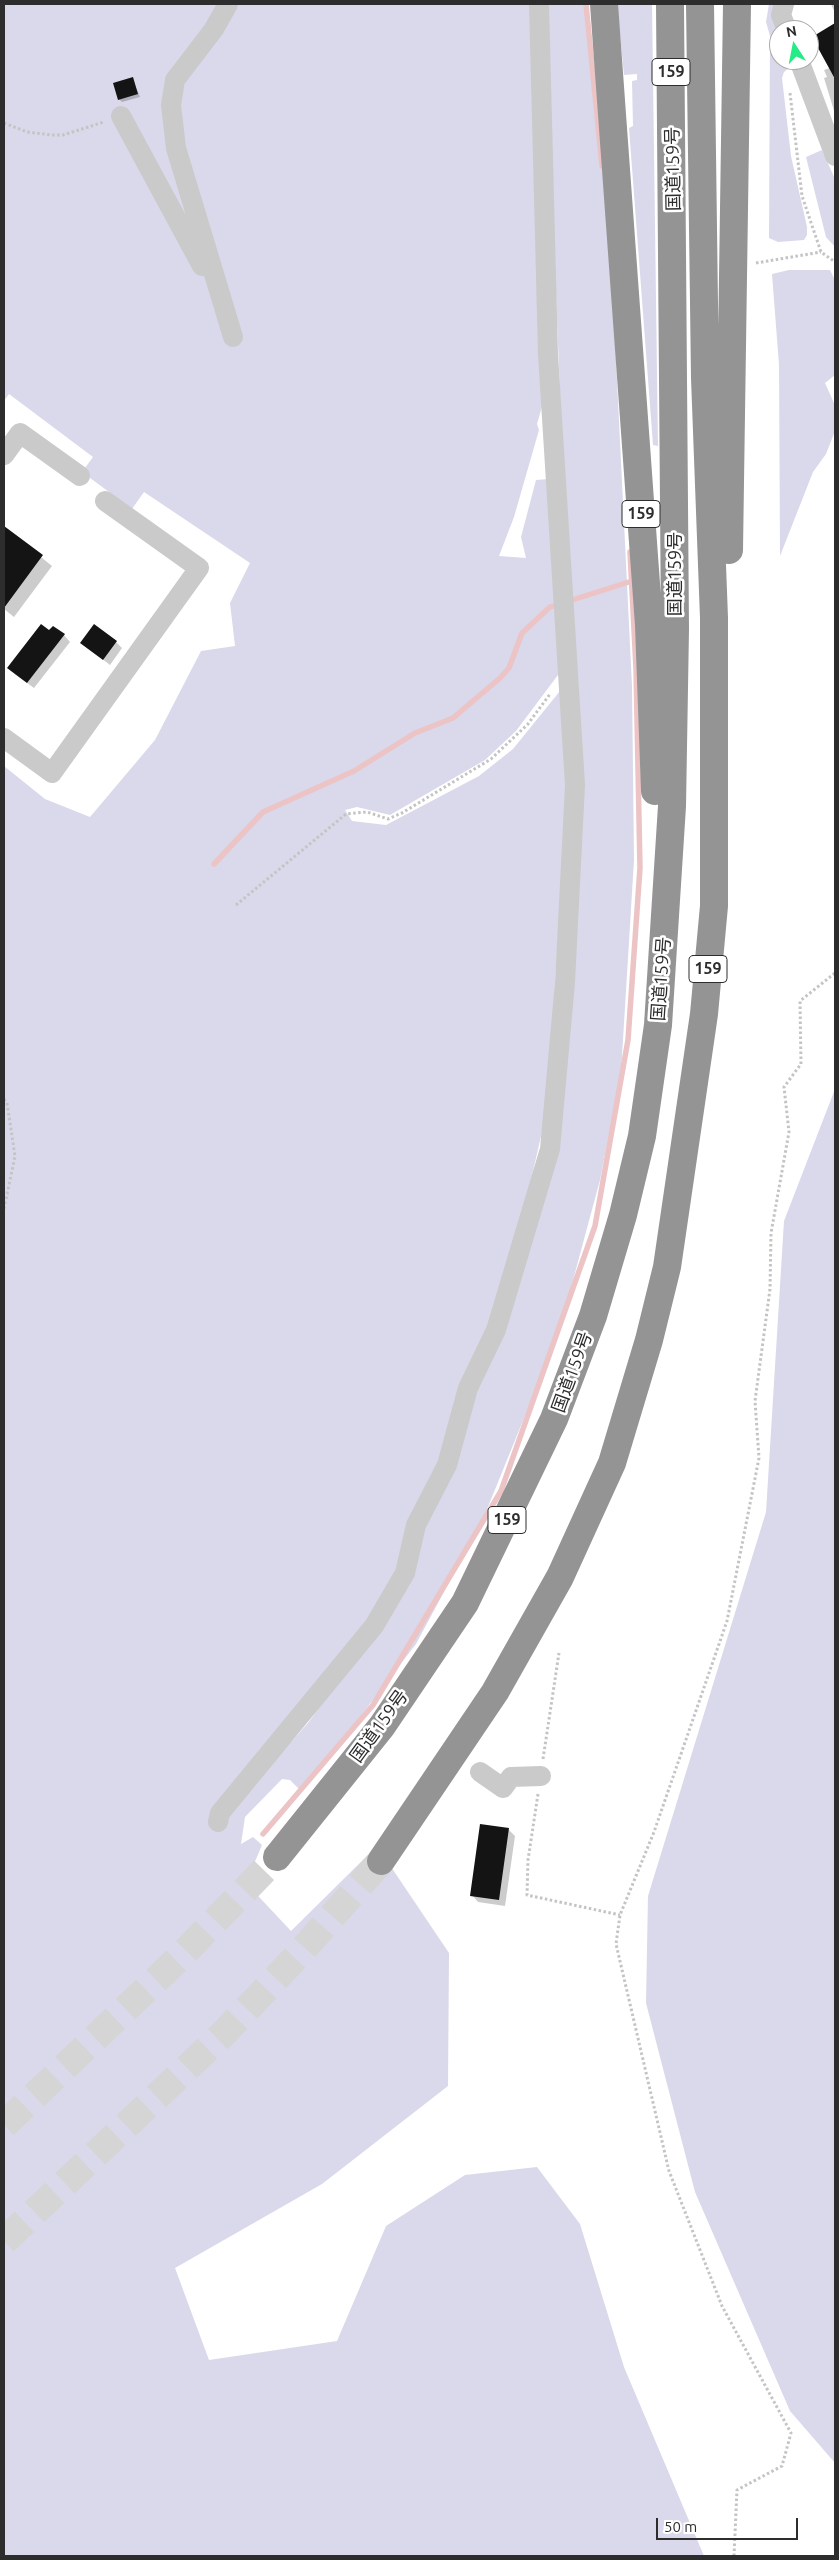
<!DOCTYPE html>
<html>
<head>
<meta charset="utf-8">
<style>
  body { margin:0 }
  #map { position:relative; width:839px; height:2560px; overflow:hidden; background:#fff; font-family:Ubuntu,sans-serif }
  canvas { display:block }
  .frame { position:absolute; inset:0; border:5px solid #2d2d2d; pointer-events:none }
  .north { position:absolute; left:769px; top:20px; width:50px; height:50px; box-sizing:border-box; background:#fff; border:1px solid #ababab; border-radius:50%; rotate:349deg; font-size:14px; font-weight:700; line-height:20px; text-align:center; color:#2d2d2d }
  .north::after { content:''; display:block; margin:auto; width:18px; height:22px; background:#26ec88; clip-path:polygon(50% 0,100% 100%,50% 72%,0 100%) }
  .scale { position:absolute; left:656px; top:2518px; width:142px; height:22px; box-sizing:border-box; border:2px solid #2d2d2d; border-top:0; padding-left:6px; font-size:15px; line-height:18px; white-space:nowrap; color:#2d2d2d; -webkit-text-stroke:4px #fff; paint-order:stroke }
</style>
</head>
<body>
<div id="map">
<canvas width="839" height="2560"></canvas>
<div class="frame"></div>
<div class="north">N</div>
<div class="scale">50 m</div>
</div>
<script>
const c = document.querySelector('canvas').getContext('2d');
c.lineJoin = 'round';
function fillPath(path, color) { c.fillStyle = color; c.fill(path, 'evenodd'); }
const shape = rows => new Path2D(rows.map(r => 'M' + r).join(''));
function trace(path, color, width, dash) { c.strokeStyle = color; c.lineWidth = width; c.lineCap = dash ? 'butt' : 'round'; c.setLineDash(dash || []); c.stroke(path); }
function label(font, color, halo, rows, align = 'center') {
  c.font = font + ' Ubuntu,"Noto Sans JP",sans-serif'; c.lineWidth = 5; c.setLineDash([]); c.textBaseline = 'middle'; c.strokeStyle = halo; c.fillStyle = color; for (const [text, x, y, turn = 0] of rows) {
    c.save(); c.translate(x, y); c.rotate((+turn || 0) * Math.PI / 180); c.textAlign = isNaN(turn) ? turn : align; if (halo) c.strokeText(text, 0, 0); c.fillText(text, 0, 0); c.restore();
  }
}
const green = shape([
  [4,4,532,4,545,396,537,424,539,430,514,517,499,556,526,558,521,537,536,480,549,479,561,671,516,731,485,760,390,815,357,807,345,810,352,821,386,825,479,776,513,749,564,686,568,774,547,1110,520,1228,487,1333,393,1588,225,1817,308,1723,390,1609,419,1539,540,1197,575,953,567,562,544,4,587,4,593,87,610,237,632,686,634,860,621,1072,600,1180,559,1332,483,1519,416,1644,302,1792,290,1780,282,1779,245,1817,241,1844,253,1837,262,1845,246,1883,291,1931,377,1846,449,1953,448,2086,322,2184,175,2268,209,2360,337,2341,386,2226,465,2175,537,2167,580,2224,624,2367,704,2556,4,2556,4,766,45,799,90,817,155,740,201,651,235,646,230,603,250,563,144,492,132,509,82,472,93,457,9,394,4,401],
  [617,4,652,4,658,446,653,445,629,128,633,126,632,81,637,80,637,74,624,75],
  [769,4,775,4,779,30,779,60,794,60,797,65,790,67,784,72,782,78,791,156,807,227,807,235,804,240,778,242,769,238,770,36,766,22],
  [822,150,835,179,835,247,826,237,806,157],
  [789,270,830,270,835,280,835,375,825,383,834,403,835,431,826,454,813,472,780,556,779,365,772,274],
  [835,1089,835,2463,790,2411,695,2192,646,2003,648,1896,766,1512,784,1221]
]);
const shadow = shape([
  [831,4,835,4,835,13],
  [835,24,835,114,824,78,827,77,824,70,830,68,814,37],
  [132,78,140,97,122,102,119,99],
  [5,528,52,566,14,617,4,609],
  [50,632,64,635,70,642,34,688,15,674],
  [116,642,122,648,110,665,82,643],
  [508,1829,515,1836,505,1906,478,1902,472,1895]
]);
const stream = shape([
  [586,4,602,166],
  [214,864,263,812,354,771,415,733,453,718,500,678,509,668,522,633,550,607,632,581],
  [263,1834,373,1705,501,1491,595,1226,628,1040,640,868,636,668,630,552]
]);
const building = shape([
  [835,23,835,79,812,37],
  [133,77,138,94,118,100,113,83],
  [4,526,43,555,4,608],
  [41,624,49,630,53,626,65,634,27,683,7,668],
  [94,624,117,641,103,660,80,643],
  [480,1824,509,1828,499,1900,470,1896]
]);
const highwayTunnel = shape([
  [4,2125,180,1957,277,1857],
  [4,2241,225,2032,300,1953,381,1861]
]);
const path = shape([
  [790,93,802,196,821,252,835,262],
  [4,123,27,132,52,135,63,135,104,122],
  [756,263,821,252],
  [236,905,346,814,367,812,388,819,402,813,491,759,528,724,550,694],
  [4,1099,7,1103,15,1156,4,1209],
  [543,1759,559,1653],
  [538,1794,528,1860,527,1895,620,1915],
  [734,2556,737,2490,782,2466,791,2433,722,2306,669,2171,616,1944,620,1915,654,1832,727,1621,759,1458,755,1401,770,1289,771,1233,789,1132,784,1087,801,1064,800,1001,835,973]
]);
const minor = shape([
  [228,4,214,29,175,80,171,105,176,148,233,337],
  [784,4,781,15,787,30],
  [799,60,835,156],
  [121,116,202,266],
  [4,455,20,433,80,476],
  [4,738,52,773,199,568,105,501],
  [480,1772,503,1788,511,1777,541,1776],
  [218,1822,220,1813,374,1626,405,1573,416,1525,447,1465,468,1388,496,1330,550,1149,565,982,575,785,548,354,539,4]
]);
const highway = shape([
  [604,4,649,625,655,791],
  [729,550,737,4],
  [277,1857,382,1726,465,1603,554,1419,593,1316,623,1215,642,1136,658,1025,672,806,675,629,670,4],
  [381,1861,495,1692,560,1577,612,1463,649,1340,667,1267,704,1014,714,906,714,618,705,378,700,4]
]);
const shields = [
  [671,72,38],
  [641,514,38],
  [708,969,38],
  [507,1520,38]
];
const shieldNames = [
  ["159",671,72],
  ["159",641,514],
  ["159",708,969],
  ["159",507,1520]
];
const streetNames = [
  ["国道159号",673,169,-91],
  ["国道159号",675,574,-90],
  ["国道159号",661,979,-86],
  ["国道159号",572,1372,-70],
  ["国道159号",379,1726,-54]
];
fillPath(green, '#d9d9eb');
fillPath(shadow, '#0003');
trace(stream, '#ecc4c6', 5.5);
fillPath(building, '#141414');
trace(highwayTunnel, '#d5d5d5', 28, [28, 14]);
trace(path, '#c4c4c4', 3, [2.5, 2.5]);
trace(minor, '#cacaca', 20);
trace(highway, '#949494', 28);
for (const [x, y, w] of shields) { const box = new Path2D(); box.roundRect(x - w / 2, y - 13.5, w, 27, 4); c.fillStyle = '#fff'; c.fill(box); trace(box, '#2d2d2d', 1); }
label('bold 16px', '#2d2d2d', null, shieldNames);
label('18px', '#2d2d2d', '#fff', streetNames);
</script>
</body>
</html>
